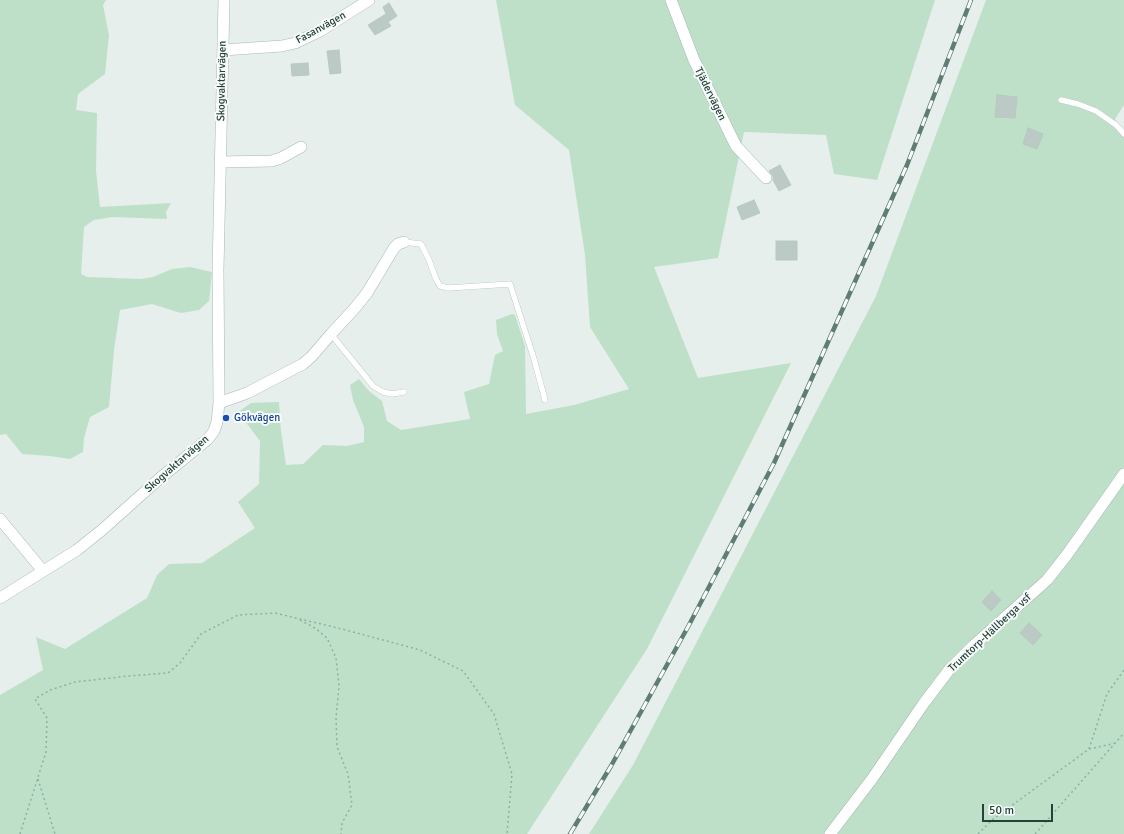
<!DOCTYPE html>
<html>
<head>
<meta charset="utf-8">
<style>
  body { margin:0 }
  #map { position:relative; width:1124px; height:834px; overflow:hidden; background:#e6efeb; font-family:Signika,sans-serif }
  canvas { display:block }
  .scale { position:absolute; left:982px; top:804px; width:71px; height:18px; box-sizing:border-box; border:2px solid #24423a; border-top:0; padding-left:5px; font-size:12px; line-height:14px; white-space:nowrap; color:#24423a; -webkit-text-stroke:3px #f7fbf9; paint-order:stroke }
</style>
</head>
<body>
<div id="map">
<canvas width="1124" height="834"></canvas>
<div class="scale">50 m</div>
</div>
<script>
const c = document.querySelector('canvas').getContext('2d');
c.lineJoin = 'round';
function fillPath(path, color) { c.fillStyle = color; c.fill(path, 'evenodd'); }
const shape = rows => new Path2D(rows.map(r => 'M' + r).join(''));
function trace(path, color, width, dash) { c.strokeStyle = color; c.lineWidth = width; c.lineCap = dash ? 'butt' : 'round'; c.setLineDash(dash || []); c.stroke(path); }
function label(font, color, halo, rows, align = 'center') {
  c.font = font + ' Signika,sans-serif'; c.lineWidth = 4; c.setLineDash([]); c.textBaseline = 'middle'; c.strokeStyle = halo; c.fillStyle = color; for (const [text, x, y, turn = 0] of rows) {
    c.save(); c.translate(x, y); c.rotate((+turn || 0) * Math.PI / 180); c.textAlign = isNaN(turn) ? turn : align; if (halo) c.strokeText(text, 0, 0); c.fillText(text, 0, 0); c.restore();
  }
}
const green = shape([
  [0,0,106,0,103,5,109,35,105,74,78,94,76,110,97,113,96,171,100,207,171,203,166,212,167,219,113,217,94,220,84,227,81,274,87,277,141,279,153,277,172,269,190,267,212,272,209,301,199,310,181,313,152,304,120,310,114,350,109,407,90,417,84,438,83,452,70,459,50,456,22,454,6,434,0,435],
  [496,0,935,0,877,180,834,174,826,135,744,132,718,258,654,267,698,378,791,363,647,649,527,834,0,834,0,695,43,670,36,637,65,649,147,598,157,575,169,564,202,563,255,528,238,502,259,484,260,441,238,412,251,403,279,402,281,431,286,465,303,464,323,445,347,446,364,442,364,427,353,400,350,385,359,379,369,391,382,401,387,421,401,430,470,419,464,392,489,384,495,355,503,351,497,334,496,320,512,314,515,315,525,346,526,414,574,405,629,389,590,327,585,255,569,150,515,105],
  [986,0,1124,0,1124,105,1115,119,1124,132,1124,834,589,834,633,765,876,296]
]);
const building = shape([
  [389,3,397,16,388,22,391,26,375,35,368,25,386,14,383,7,389,3],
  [339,50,341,73,330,74,327,51,339,50],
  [308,63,309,75,292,76,291,64,308,63],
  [997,95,1017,97,1015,118,995,117,997,95],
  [1028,128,1043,134,1037,149,1023,144,1028,128],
  [780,165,791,185,779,191,773,180,773,176,769,171,780,165],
  [754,200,760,213,742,220,737,207,754,200],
  [776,241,797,241,797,260,776,260,776,241],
  [992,591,1001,600,991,611,982,602,992,591],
  [1029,623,1042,635,1033,645,1020,633,1029,623]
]);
const path = shape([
  [300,620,315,628,327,638,336,658,339,686,336,718,337,747,348,774,352,805,342,823,341,834],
  [1089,749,1107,694,1124,670],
  [38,779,55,834],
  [20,834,46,752,47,718,35,699,50,690,75,682,128,676,168,673,180,663,201,634,238,615,275,613,342,629,420,650,463,671,494,714,512,774,507,834],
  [978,834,992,820,1089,749,1116,743],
  [1035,834,1124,733]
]);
const service = shape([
  [1061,100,1078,104,1096,111,1116,125,1124,134],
  [404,242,421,244,429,260,436,279,440,286,448,288,510,284,534,359,545,400],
  [331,334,373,386,383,392,392,394,404,392]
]);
const minor = shape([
  [671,0,694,60,731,136,736,146,766,178],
  [223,50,282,46,295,43,320,31,369,0],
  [220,162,272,161,281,158,301,147],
  [219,403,247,393,303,364,312,356,331,334,355,308,367,293,394,248,398,244,404,242],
  [0,519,43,571],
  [0,598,77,550,102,530,159,479,208,439,214,431,217,422,219,403,218,270,224,0],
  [830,834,872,779,924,703,949,670,973,646,1047,580,1066,556,1124,474]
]);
const rail = shape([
  [570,834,611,766,689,625,774,463,907,165,971,0]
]);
const markers = [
  [226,418,4,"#1a4fb4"]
];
const streetNames = [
  ["Fasanvägen",321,28,-29],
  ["Skogvaktarvägen",222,81,-89],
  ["Tjädervägen",710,94,64],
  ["Skogvaktarvägen",177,464,-41],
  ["Trumtorp-Hällberga vsf",990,633,-43]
];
const transitNames = [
  ["Gökvägen",234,418]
];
fillPath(green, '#bfe0c8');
fillPath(building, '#bbcac4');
trace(building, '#b8c9c2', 1);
trace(service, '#a8b8b2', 6);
trace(minor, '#a8b8b2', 12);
trace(path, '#86b3a5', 1.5, [2, 3]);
trace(service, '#fff', 5.5);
trace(minor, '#fff', 11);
trace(rail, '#5f7d75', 4.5);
trace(rail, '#f7fbf9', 3, [9]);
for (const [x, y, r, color] of markers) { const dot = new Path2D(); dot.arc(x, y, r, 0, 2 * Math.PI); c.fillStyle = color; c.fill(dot); trace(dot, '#f7fbf9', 1.5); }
label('11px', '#24423a', '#f7fbf9', streetNames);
label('11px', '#164399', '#f7fbf9', transitNames, 'left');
</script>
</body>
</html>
